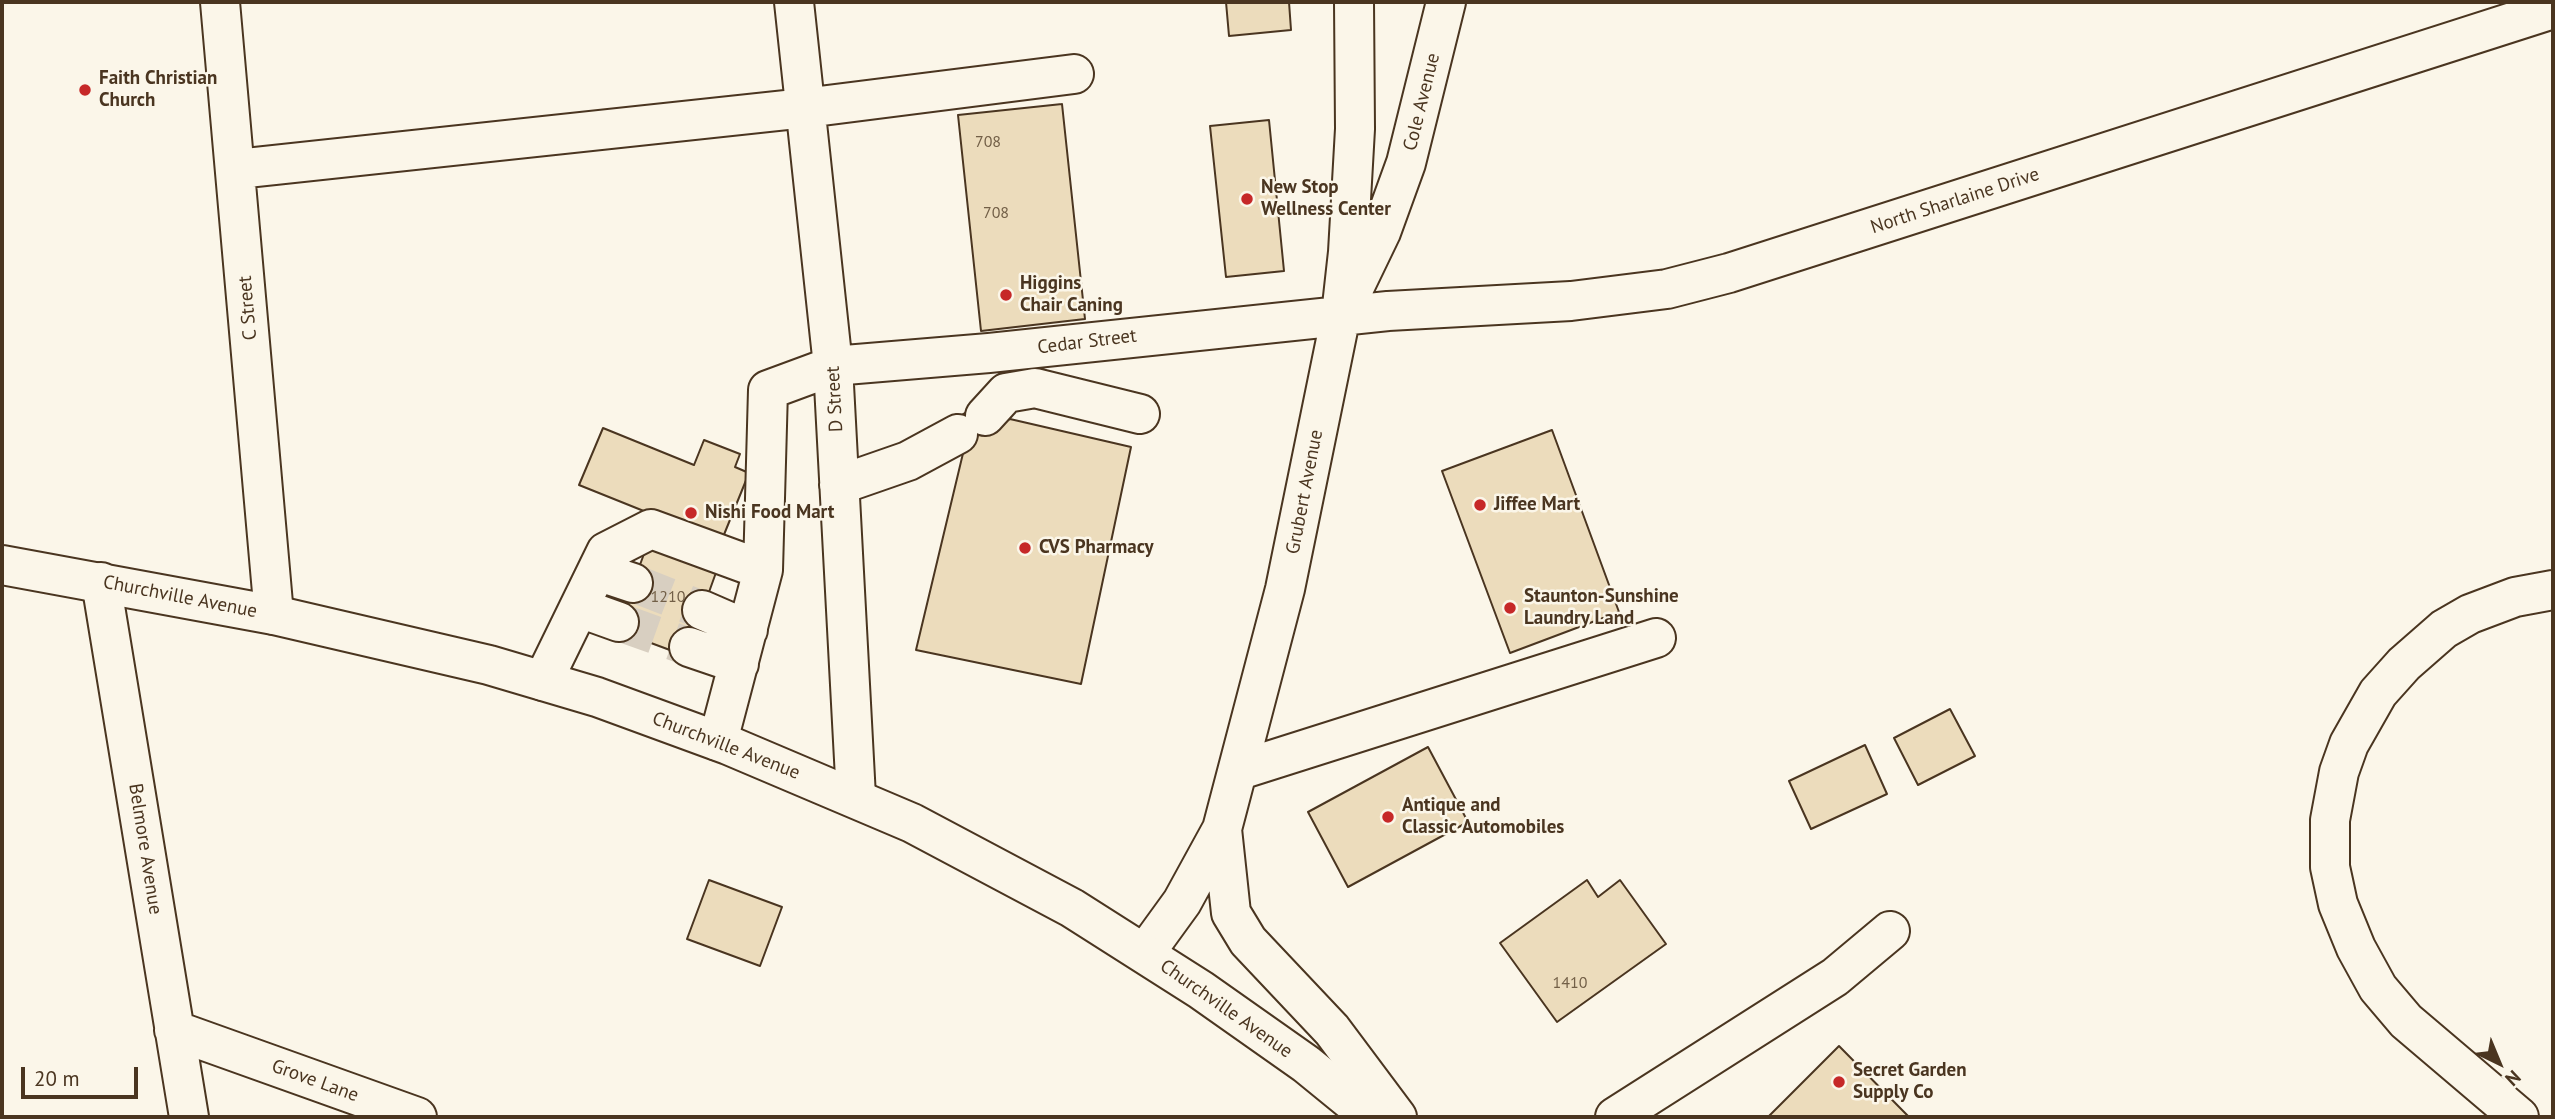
<!DOCTYPE html>
<html>
<head>
<meta charset="utf-8">
<style>
  body { margin:0 }
  #map { position:relative; width:2555px; height:1119px; overflow:hidden; background:#fbf6e9; font-family:"PT Sans",sans-serif }
  canvas { display:block }
  .frame { position:absolute; inset:0; border:4px solid #4a3520; pointer-events:none }
  .north { position:absolute; left:2464px; top:1028px; width:70px; height:70px; -webkit-text-stroke:5px #fbf6e9; paint-order:stroke; rotate:137deg; font-size:19px; font-weight:700; line-height:28px; text-align:center; color:#4a3520 }
  .north::after { content:''; display:block; margin:auto; width:24px; height:32px; background:#4a3520; clip-path:polygon(50% 0,100% 100%,50% 72%,0 100%) }
  .scale { position:absolute; left:21px; top:1067px; width:117px; height:32px; box-sizing:border-box; border:4px solid #4a3520; border-top:0; padding-left:9px; font-size:21px; line-height:24px; white-space:nowrap; color:#4a3520; -webkit-text-stroke:5px #fbf6e9; paint-order:stroke }
</style>
</head>
<body>
<div id="map">
<canvas width="2555" height="1119"></canvas>
<div class="frame"></div>
<div class="north">N</div>
<div class="scale">20 m</div>
</div>
<script>
const c = document.querySelector('canvas').getContext('2d');
c.lineJoin = 'round';
function fillPath(path, color) { c.fillStyle = color; c.fill(path, 'evenodd'); }
const shape = rows => new Path2D(rows.map(r => 'M' + r).join(''));
function trace(path, color, width, dash) { c.strokeStyle = color; c.lineWidth = width; c.lineCap = dash ? 'butt' : 'round'; c.setLineDash(dash || []); c.stroke(path); }
function label(font, color, halo, rows, align = 'center') {
  c.font = font + ' "PT Sans",sans-serif'; c.lineWidth = 5; c.setLineDash([]); c.textBaseline = 'middle'; c.strokeStyle = halo; c.fillStyle = color; for (const [text, x, y, turn = 0] of rows) {
    c.save(); c.translate(x, y); c.rotate((+turn || 0) * Math.PI / 180); c.textAlign = isNaN(turn) ? turn : align; if (halo) c.strokeText(text, 0, 0); c.fillText(text, 0, 0); c.restore();
  }
}
const building = shape([
  [1226,2,1289,2,1291,30,1229,36,1226,2],
  [1062,104,1085,319,981,331,958,115,1062,104],
  [1269,120,1284,271,1226,277,1210,126,1269,120],
  [977,405,994,429,1010,419,1131,447,1081,684,916,650,965,445,951,422,977,405],
  [603,428,694,465,704,440,740,454,735,467,749,473,721,542,579,485,603,428],
  [1552,430,1619,612,1510,653,1442,471,1552,430],
  [648,543,718,567,686,656,616,630,648,543],
  [1950,709,1975,756,1918,785,1894,738,1950,709],
  [1865,745,1887,794,1811,829,1789,781,1865,745],
  [1428,747,1468,822,1348,887,1308,812,1428,747],
  [709,880,782,907,760,966,687,939,709,880],
  [1587,880,1598,897,1620,880,1666,944,1557,1022,1500,943,1587,880],
  [1839,1046,1909,1117,1768,1117,1839,1046]
]);
const minorTunnel = shape([
  [633,583,702,610],
  [619,622,689,647]
]);
const minor = shape([
  [220,2,274,615],
  [794,2,833,366,856,797],
  [237,169,805,108,1074,74],
  [1354,288,1381,232,1406,163,1446,2],
  [985,416,1006,393,1035,388,1140,414],
  [839,485,908,461,958,434],
  [763,570,768,390,833,366,989,353,1388,311,1571,301,1667,289,1729,273,2553,9],
  [597,571,633,583],
  [101,582,189,1117],
  [580,608,619,622],
  [702,610,748,630],
  [689,647,739,664],
  [543,681,606,552,651,529,763,570,718,741],
  [1240,770,1656,638],
  [1222,829,1231,913,1248,941,1332,1030,1397,1117],
  [1145,953,1182,902,1222,829,1285,589,1341,315,1348,252,1355,129,1354,2],
  [174,1030,417,1117],
  [1615,1117,1835,977,1890,931],
  [2519,1117,2406,1021,2378,988,2356,948,2338,904,2330,867,2330,820,2339,772,2349,744,2378,693,2404,664,2444,629,2470,614,2515,597,2553,590]
]);
const major = shape([
  [2,565,274,615,489,665,597,697,728,745,912,823,1072,908,1201,990,1306,1064,1371,1117]
]);
const markers = [
  [85,90,7,"#c62828"],
  [1247,199,7,"#c62828"],
  [1006,295,7,"#c62828"],
  [1480,505,7,"#c62828"],
  [691,513,7,"#c62828"],
  [1025,548,7,"#c62828"],
  [1510,608,7,"#c62828"],
  [1388,817,7,"#c62828"],
  [1839,1082,7,"#c62828"]
];
const numberNames = [
  ["708",988,142],
  ["708",996,213],
  ["1210",668,597],
  ["1410",1570,983]
];
const poiNames = [
  ["Faith Christian",99,79],
  ["Church",99,101],
  ["New Stop",1261,188],
  ["Wellness Center",1261,210],
  ["Higgins",1020,284],
  ["Chair Caning",1020,306],
  ["Jiffee Mart",1494,505],
  ["Nishi Food Mart",705,513],
  ["CVS Pharmacy",1039,548],
  ["Staunton-Sunshine",1524,597],
  ["Laundry Land",1524,619],
  ["Antique and",1402,806],
  ["Classic Automobiles",1402,828],
  ["Secret Garden",1853,1071],
  ["Supply Co",1853,1093]
];
const streetNames = [
  ["Cole Avenue",1422,102,-76],
  ["North Sharlaine Drive",1955,201,-18],
  ["C Street",248,308,-95],
  ["Cedar Street",1087,342,-7],
  ["D Street",835,399,-93],
  ["Grubert Avenue",1305,492,-79],
  ["Churchville Avenue",180,597,11],
  ["Churchville Avenue",726,746,21],
  ["Belmore Avenue",145,849,81],
  ["Churchville Avenue",1226,1009,35],
  ["Grove Lane",315,1081,20]
];
fillPath(building, '#ecdcbc');
trace(building, '#4a3520', 2);
trace(minorTunnel, '#d8cfc1', 38, [38, 19]);
trace(minor, '#4a3520', 42);
trace(major, '#4a3520', 42);
trace(minor, '#fbf6e9', 38);
trace(major, '#fbf6e9', 38);
for (const [x, y, r, color] of markers) { const dot = new Path2D(); dot.arc(x, y, r, 0, 2 * Math.PI); c.fillStyle = color; c.fill(dot); trace(dot, '#fbf6e9', 2.5); }
label('16px', '#725f47', null, numberNames);
label('bold 19px', '#4a3520', '#fbf6e9', poiNames, 'left');
label('19px', '#4a3520', '#fbf6e9', streetNames);
</script>
</body>
</html>
